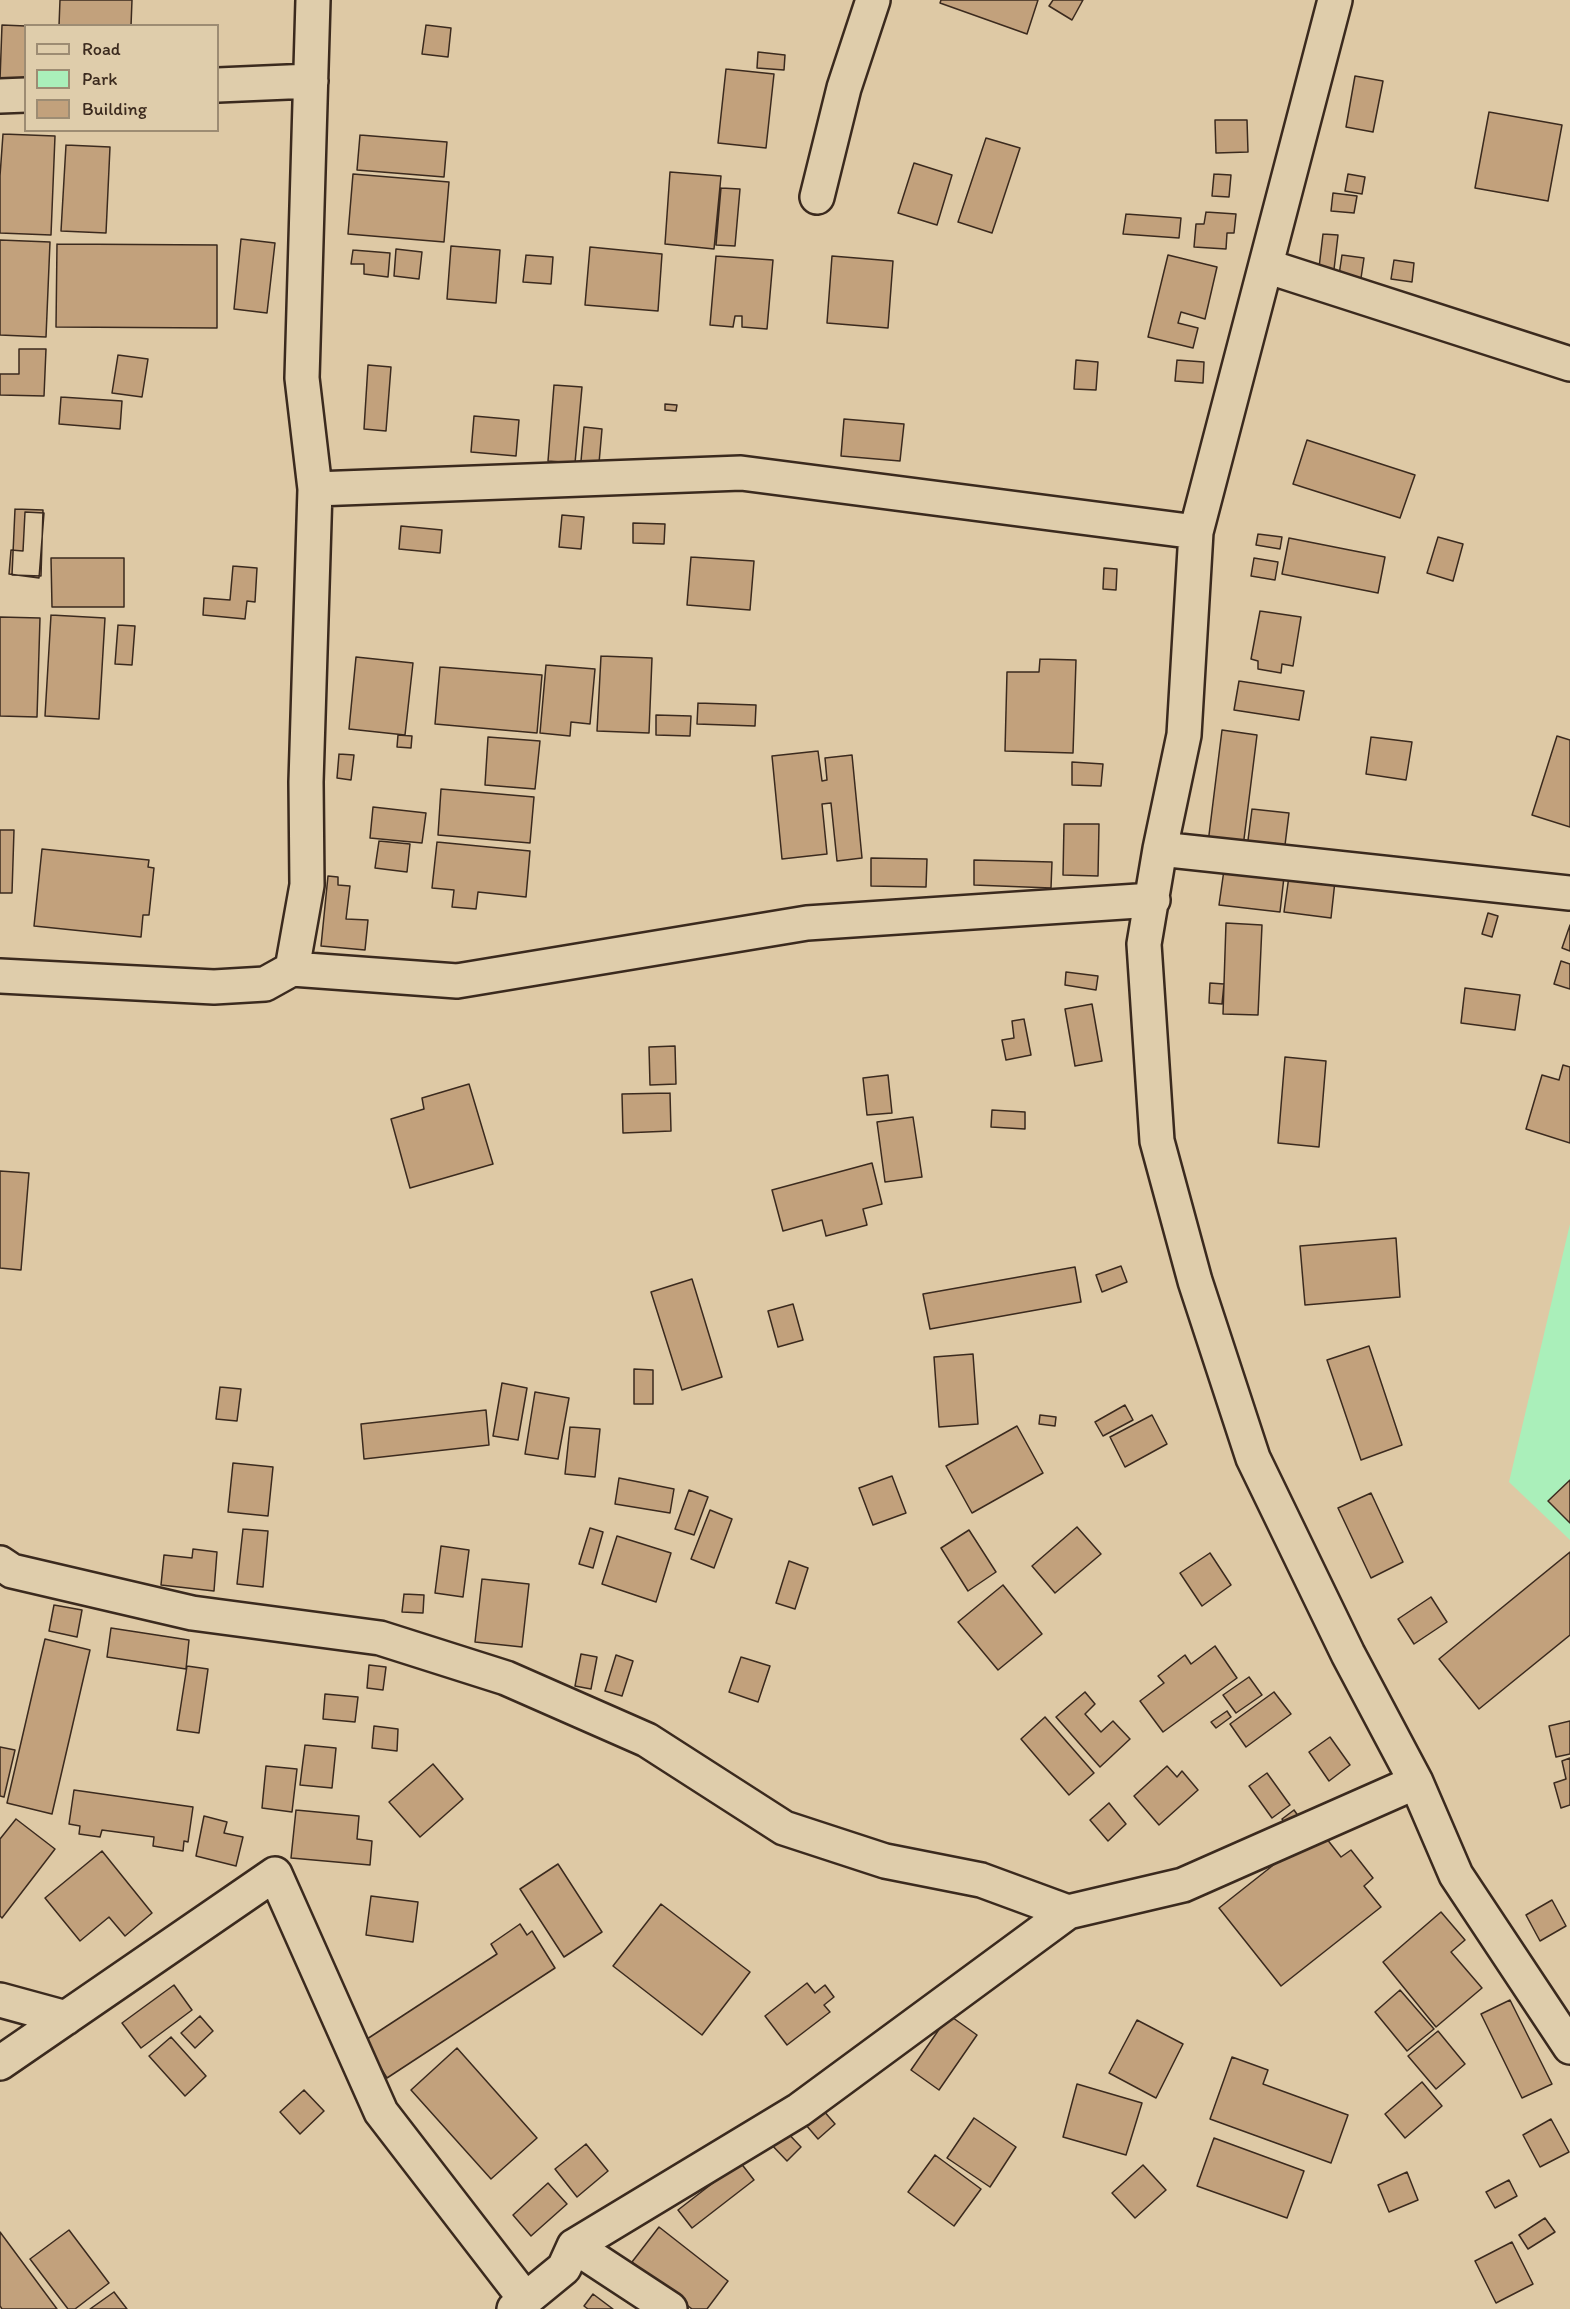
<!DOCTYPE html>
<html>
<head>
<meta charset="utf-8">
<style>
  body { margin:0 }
  #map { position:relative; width:1570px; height:2309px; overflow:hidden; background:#dec9a5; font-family:Itim,sans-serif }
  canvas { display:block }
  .legend { position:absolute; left:24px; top:24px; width:195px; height:108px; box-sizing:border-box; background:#dfcdab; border:2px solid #9d8c73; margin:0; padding:8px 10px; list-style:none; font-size:18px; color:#3b2a1e }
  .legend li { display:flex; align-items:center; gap:12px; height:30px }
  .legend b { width:30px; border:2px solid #9d8c73 }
</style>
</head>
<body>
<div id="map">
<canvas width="1570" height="2309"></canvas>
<ul class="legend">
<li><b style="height:8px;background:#dfcdab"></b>Road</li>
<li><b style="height:16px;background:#aaefba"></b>Park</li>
<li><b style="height:16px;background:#c2a17c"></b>Building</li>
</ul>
</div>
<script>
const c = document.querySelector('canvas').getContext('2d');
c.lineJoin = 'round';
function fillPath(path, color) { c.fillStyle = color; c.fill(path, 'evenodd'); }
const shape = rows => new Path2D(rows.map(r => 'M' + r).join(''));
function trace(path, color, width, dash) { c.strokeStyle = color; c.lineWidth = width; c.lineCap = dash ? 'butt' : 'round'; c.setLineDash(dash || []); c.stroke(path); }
const green = shape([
  [1570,1224,1570,1540,1509,1482]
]);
const building = shape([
  [60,0,132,0,131,26,59,26,60,0],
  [941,0,1038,0,1027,34,940,3,941,0],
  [1053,0,1083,0,1072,20,1049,6,1053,0],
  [2,25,26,26,26,82,0,80,2,25],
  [426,25,451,28,448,57,422,54,426,25],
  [758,52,785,55,784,70,757,68,758,52],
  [726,69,774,74,766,148,718,143,726,69],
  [1355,76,1383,81,1373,132,1346,127,1355,76],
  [1489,112,1562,125,1548,201,1475,188,1489,112],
  [1215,120,1247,120,1248,152,1216,153,1215,120],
  [3,134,55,136,51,235,0,233,0,176,3,134],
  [360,135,447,142,444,177,357,170,360,135],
  [986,138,1020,148,992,233,958,222,986,138],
  [66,145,110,147,106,233,61,231,66,145],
  [914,163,952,175,937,225,898,213,914,163],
  [670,172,721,176,714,249,665,244,670,172],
  [353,174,449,182,444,242,348,234,353,174],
  [1214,174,1231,175,1229,197,1212,196,1214,174],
  [1348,174,1365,177,1362,194,1345,191,1348,174],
  [721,188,740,189,735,246,716,245,721,188],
  [1333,193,1357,196,1354,213,1331,211,1333,193],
  [1206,212,1236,214,1234,233,1227,233,1226,249,1194,247,1196,224,1204,224,1206,212],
  [1126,214,1181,218,1179,238,1123,234,1126,214],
  [1323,234,1338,235,1333,278,1318,276,1323,234],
  [241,239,275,243,267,313,234,309,241,239],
  [0,240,50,242,46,337,0,335,0,240],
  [57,244,217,245,217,328,56,327,57,244],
  [451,246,500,250,496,303,447,299,451,246],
  [590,247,662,254,658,311,585,305,590,247],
  [396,249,422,252,419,279,394,276,396,249],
  [353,250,390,253,388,277,364,274,364,264,351,264,353,250],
  [526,255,553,257,551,284,523,282,526,255],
  [1168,255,1217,267,1205,319,1181,312,1178,323,1198,328,1193,348,1148,337,1168,255],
  [1342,255,1364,258,1361,278,1339,275,1342,255],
  [716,256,773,260,767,329,742,327,742,316,735,316,733,327,710,325,716,256],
  [832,256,893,261,888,328,827,323,832,256],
  [1394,260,1414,263,1412,282,1391,279,1394,260],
  [19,349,46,349,44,396,0,395,0,374,19,374,19,349],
  [118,355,148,359,142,397,112,393,118,355],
  [1076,360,1098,362,1096,390,1074,389,1076,360],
  [1177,360,1204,362,1203,383,1175,381,1177,360],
  [368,365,391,367,386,431,364,429,368,365],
  [554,385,582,387,575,463,548,461,554,385],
  [61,397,122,401,120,429,59,424,61,397],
  [665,404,677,405,676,411,665,410,665,404],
  [474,416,519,420,516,456,471,452,474,416],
  [844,419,904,424,900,461,841,456,844,419],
  [584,427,602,429,599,463,581,461,584,427],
  [1307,440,1415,475,1400,518,1293,484,1307,440],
  [15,509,43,510,41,576,12,575,15,509],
  [25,512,44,513,39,578,9,574,11,550,23,551,25,512],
  [562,515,584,517,581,549,559,547,562,515],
  [633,523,665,524,664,544,633,543,633,523],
  [401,526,442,530,440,553,399,549,401,526],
  [1258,534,1282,537,1280,549,1256,545,1258,534],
  [1438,537,1463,544,1453,581,1427,573,1438,537],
  [1289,538,1385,557,1378,593,1282,574,1289,538],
  [691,557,754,561,750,610,687,605,691,557],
  [51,558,124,558,124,607,52,607,51,558],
  [1254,558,1278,562,1275,580,1251,576,1254,558],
  [233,566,257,568,255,602,247,601,245,619,203,615,204,598,230,600,233,566],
  [1104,568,1117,569,1116,590,1103,589,1104,568],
  [1260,611,1301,617,1293,666,1282,664,1281,673,1258,669,1258,661,1251,659,1260,611],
  [51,615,105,618,99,719,45,716,51,615],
  [0,617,40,618,37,717,0,716,0,617],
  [118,625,135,626,132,665,115,664,118,625],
  [601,656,652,658,649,733,597,731,601,656],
  [356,657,413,663,405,735,349,729,356,657],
  [1040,659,1076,660,1073,753,1005,751,1007,672,1039,672,1040,659],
  [546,665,595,669,590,724,571,722,570,736,540,733,546,665],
  [440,667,542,675,537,733,435,724,440,667],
  [1239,681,1304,691,1299,720,1234,710,1239,681],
  [698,703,756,705,755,726,697,724,698,703],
  [656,715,691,716,690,736,656,735,656,715],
  [1222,730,1257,735,1243,847,1208,843,1222,730],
  [398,735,412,736,411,748,397,747,398,735],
  [1557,736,1570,740,1570,827,1532,815,1557,736],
  [488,737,540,741,535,789,485,785,488,737],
  [1371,737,1412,742,1406,780,1366,774,1371,737],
  [818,751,822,781,827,780,825,758,852,755,862,858,837,861,831,803,822,804,827,854,782,859,772,756,818,751],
  [339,754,354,755,351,780,337,778,339,754],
  [1072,762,1103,764,1101,786,1072,785,1072,762],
  [441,789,534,797,530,843,438,835,441,789],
  [373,807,426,813,422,843,370,838,373,807],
  [1252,809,1289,813,1284,853,1247,848,1252,809],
  [1064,824,1099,824,1098,876,1063,875,1064,824],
  [0,830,14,830,12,893,0,893,0,830],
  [379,841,410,844,407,872,375,868,379,841],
  [437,842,530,851,526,897,478,892,476,909,452,907,454,890,432,888,437,842],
  [42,849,149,860,148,867,154,868,149,915,143,915,141,937,34,926,42,849],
  [871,858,927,859,926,887,871,886,871,858],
  [974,860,1052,862,1051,888,974,885,974,860],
  [1224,870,1284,877,1280,912,1219,905,1224,870],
  [328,876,338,877,338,885,350,886,346,919,368,920,365,950,321,946,328,876],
  [1289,876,1335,881,1331,918,1284,912,1289,876],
  [1488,913,1498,916,1492,937,1482,934,1488,913],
  [1226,923,1262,925,1258,1015,1223,1014,1226,923],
  [1570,925,1570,951,1562,948,1570,925],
  [1561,961,1570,964,1570,989,1554,984,1561,961],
  [1066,972,1098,976,1096,990,1065,985,1066,972],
  [1210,983,1224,984,1222,1004,1209,1003,1210,983],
  [1465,988,1520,995,1515,1030,1461,1023,1465,988],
  [1092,1004,1102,1061,1075,1066,1065,1009,1092,1004],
  [1024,1019,1031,1055,1006,1060,1002,1040,1014,1038,1012,1021,1024,1019],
  [675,1046,676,1084,650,1085,649,1047,675,1046],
  [1285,1057,1326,1061,1319,1147,1278,1143,1285,1057],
  [1563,1065,1570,1067,1570,1143,1526,1129,1542,1075,1559,1080,1563,1065],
  [888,1075,892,1113,867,1115,863,1078,888,1075],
  [469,1084,493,1164,410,1188,391,1119,424,1109,422,1098,469,1084],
  [670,1093,671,1131,623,1133,622,1094,670,1093],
  [992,1110,1025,1112,1025,1129,991,1127,992,1110],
  [913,1117,922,1177,885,1182,877,1122,913,1117],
  [872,1163,882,1204,863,1209,867,1225,826,1236,822,1220,783,1231,772,1190,872,1163],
  [0,1171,29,1173,21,1270,0,1268,0,1171],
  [1396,1238,1400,1297,1305,1305,1300,1246,1396,1238],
  [1121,1266,1127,1282,1102,1292,1096,1275,1121,1266],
  [1075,1267,1081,1302,930,1329,923,1294,1075,1267],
  [692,1279,722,1377,682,1390,651,1292,692,1279],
  [793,1304,803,1340,778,1347,768,1311,793,1304],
  [1369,1346,1402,1445,1361,1460,1327,1360,1369,1346],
  [973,1354,978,1424,939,1427,934,1357,973,1354],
  [634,1369,653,1370,653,1404,634,1404,634,1369],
  [502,1383,527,1388,518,1440,493,1436,502,1383],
  [220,1387,241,1389,237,1421,216,1419,220,1387],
  [535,1392,569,1398,558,1459,525,1454,535,1392],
  [1125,1405,1133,1420,1103,1436,1095,1422,1125,1405],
  [486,1410,489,1445,364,1459,361,1424,486,1410],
  [1040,1415,1056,1417,1055,1426,1039,1424,1040,1415],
  [1152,1415,1167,1444,1125,1467,1110,1437,1152,1415],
  [1017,1426,1043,1473,972,1513,946,1466,1017,1426],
  [570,1427,600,1429,595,1477,565,1474,570,1427],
  [233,1463,273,1467,268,1516,228,1512,233,1463],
  [892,1476,906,1513,873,1525,859,1488,892,1476],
  [619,1478,674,1489,670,1513,615,1504,619,1478],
  [1570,1480,1570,1523,1548,1501,1570,1480],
  [689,1490,708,1497,694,1535,675,1529,689,1490],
  [1371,1493,1403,1562,1371,1578,1338,1508,1371,1493],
  [710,1510,732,1519,714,1568,691,1559,710,1510],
  [1077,1527,1101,1554,1055,1593,1032,1566,1077,1527],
  [590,1528,603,1532,593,1568,579,1564,590,1528],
  [243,1529,268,1531,263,1587,237,1584,243,1529],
  [969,1530,996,1572,968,1591,941,1548,969,1530],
  [617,1536,671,1553,656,1602,602,1584,617,1536],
  [441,1546,469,1550,463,1597,435,1593,441,1546],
  [193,1549,217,1552,214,1591,161,1585,164,1555,192,1558,193,1549],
  [1570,1552,1570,1635,1479,1709,1439,1659,1570,1552],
  [1210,1553,1231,1585,1202,1606,1180,1573,1210,1553],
  [789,1561,808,1568,795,1609,776,1603,789,1561],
  [482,1579,529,1584,522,1647,475,1642,482,1579],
  [1003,1585,1042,1634,998,1670,958,1622,1003,1585],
  [404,1594,424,1595,423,1613,402,1612,404,1594],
  [1431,1597,1447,1622,1414,1644,1398,1619,1431,1597],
  [54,1605,82,1610,77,1637,49,1631,54,1605],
  [111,1628,189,1640,186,1669,107,1657,111,1628],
  [45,1639,90,1650,52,1814,7,1803,45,1639],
  [1215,1646,1237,1678,1163,1732,1140,1701,1164,1683,1158,1676,1185,1655,1191,1664,1215,1646],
  [581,1654,597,1657,591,1689,575,1686,581,1654],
  [616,1655,633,1661,622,1696,605,1691,616,1655],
  [741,1657,770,1666,758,1702,729,1692,741,1657],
  [369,1665,386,1667,383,1690,367,1688,369,1665],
  [187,1666,208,1669,199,1733,177,1730,187,1666],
  [1249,1677,1262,1695,1236,1713,1223,1695,1249,1677],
  [1085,1692,1095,1704,1085,1714,1101,1732,1113,1721,1130,1739,1100,1767,1056,1717,1085,1692],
  [1274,1692,1291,1714,1246,1747,1230,1724,1274,1692],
  [325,1694,358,1697,355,1722,323,1719,325,1694],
  [1227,1711,1231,1717,1216,1728,1211,1722,1227,1711],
  [1045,1717,1094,1773,1069,1795,1021,1739,1045,1717],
  [1570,1721,1570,1754,1556,1757,1549,1726,1570,1721],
  [374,1726,398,1729,397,1751,372,1748,374,1726],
  [1330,1737,1350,1765,1329,1781,1309,1752,1330,1737],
  [305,1745,336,1748,332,1788,300,1785,305,1745],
  [0,1747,15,1750,4,1797,0,1796,0,1747],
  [1570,1758,1570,1805,1561,1808,1554,1783,1566,1779,1562,1761,1570,1758],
  [433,1764,463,1799,420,1837,389,1802,433,1764],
  [266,1766,297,1769,292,1812,262,1808,266,1766],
  [1167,1766,1177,1777,1182,1771,1198,1790,1159,1825,1134,1796,1167,1766],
  [1267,1773,1290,1805,1272,1818,1249,1786,1267,1773],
  [74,1790,193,1807,188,1842,184,1841,183,1851,153,1846,154,1837,102,1830,100,1837,79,1834,80,1826,69,1824,74,1790],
  [1109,1803,1126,1824,1108,1841,1090,1820,1109,1803],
  [296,1810,359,1816,357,1839,372,1841,370,1865,291,1858,296,1810],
  [1294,1810,1304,1824,1292,1833,1282,1819,1294,1810],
  [204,1816,227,1822,224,1833,243,1837,236,1866,196,1856,204,1816],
  [16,1819,55,1849,2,1918,0,1916,0,1839,16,1819],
  [1319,1829,1341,1857,1351,1850,1373,1878,1364,1886,1381,1907,1281,1986,1219,1908,1319,1829],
  [102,1851,152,1913,125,1936,109,1917,80,1941,45,1898,102,1851],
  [558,1864,602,1932,564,1957,520,1889,558,1864],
  [371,1896,418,1902,413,1942,366,1935,371,1896],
  [1552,1900,1566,1926,1540,1941,1526,1915,1552,1900],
  [661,1904,750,1972,702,2035,613,1966,661,1904],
  [1441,1912,1465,1940,1451,1952,1482,1988,1436,2027,1383,1962,1441,1912],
  [520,1924,527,1935,532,1931,555,1968,387,2078,364,2041,497,1954,491,1944,520,1924],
  [807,1983,815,1993,825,1985,834,1997,824,2005,830,2012,787,2045,765,2016,807,1983],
  [174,1985,192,2010,141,2048,122,2023,174,1985],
  [1400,1990,1434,2029,1407,2051,1375,2012,1400,1990],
  [1510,2000,1552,2084,1522,2098,1481,2014,1510,2000],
  [949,2015,977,2035,939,2090,911,2070,949,2015],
  [200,2016,213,2031,195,2048,181,2033,200,2016],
  [1137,2020,1183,2044,1156,2098,1109,2073,1137,2020],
  [1438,2031,1465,2064,1436,2089,1408,2056,1438,2031],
  [171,2037,206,2076,185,2096,149,2056,171,2037],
  [457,2048,537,2138,491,2179,411,2090,457,2048],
  [1232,2057,1268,2070,1263,2084,1348,2115,1331,2163,1210,2119,1232,2057],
  [1422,2082,1442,2106,1405,2138,1385,2114,1422,2082],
  [1077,2084,1142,2103,1126,2155,1063,2137,1077,2084],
  [304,2090,324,2111,300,2134,280,2112,304,2090],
  [817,2103,835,2124,818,2139,800,2118,817,2103],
  [974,2118,1016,2147,990,2187,947,2158,974,2118],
  [1551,2119,1569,2152,1540,2167,1523,2135,1551,2119],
  [782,2127,801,2147,787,2161,768,2141,782,2127],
  [1214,2138,1304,2171,1287,2218,1197,2186,1214,2138],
  [586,2144,608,2171,577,2197,555,2169,586,2144],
  [935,2155,981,2189,954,2226,908,2192,935,2155],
  [740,2162,754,2180,692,2228,678,2210,740,2162],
  [1143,2165,1166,2190,1135,2218,1112,2193,1143,2165],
  [1407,2172,1418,2200,1389,2212,1378,2185,1407,2172],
  [1509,2180,1517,2196,1495,2208,1486,2192,1509,2180],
  [548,2183,567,2204,531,2236,513,2215,548,2183],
  [1545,2218,1555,2232,1528,2249,1519,2235,1545,2218],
  [659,2227,728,2281,707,2309,692,2309,632,2262,659,2227],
  [69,2230,109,2283,75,2309,68,2309,30,2259,69,2230],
  [0,2232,57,2309,2,2309,0,2306,0,2232],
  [1512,2242,1533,2284,1496,2303,1475,2261,1512,2242],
  [114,2292,127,2309,90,2309,114,2292],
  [593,2294,613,2309,588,2309,584,2306,593,2294]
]);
const street = shape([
  [1335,0,1196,532,1184,735,1160,849,1144,944,1157,1141,1195,1281,1253,1458,1348,1654,1416,1782,1456,1875,1570,2047],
  [218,85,311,81],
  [0,96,26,95],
  [817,197,844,88,873,0],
  [1266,266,1570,364],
  [315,489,741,473,1196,532],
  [1160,849,1570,893],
  [292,969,307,885,306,782,315,489,302,378,313,0],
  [0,976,214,987,265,984,292,969,457,981,807,923,1153,900],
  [0,1563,12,1571,192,1613,380,1638,506,1678,647,1740,784,1828,885,1861,981,1880,1068,1912],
  [0,2000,66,2018],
  [0,2063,275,1874,381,2112,526,2300],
  [574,2246,670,2309],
  [514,2309,564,2268,574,2246,799,2110,1068,1912,1183,1885,1416,1782]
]);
fillPath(green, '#aaefba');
fillPath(building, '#c2a17c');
trace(building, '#3b2a1e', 1.5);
trace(street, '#3b2a1e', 38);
trace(street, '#dfcdab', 33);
</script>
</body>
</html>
